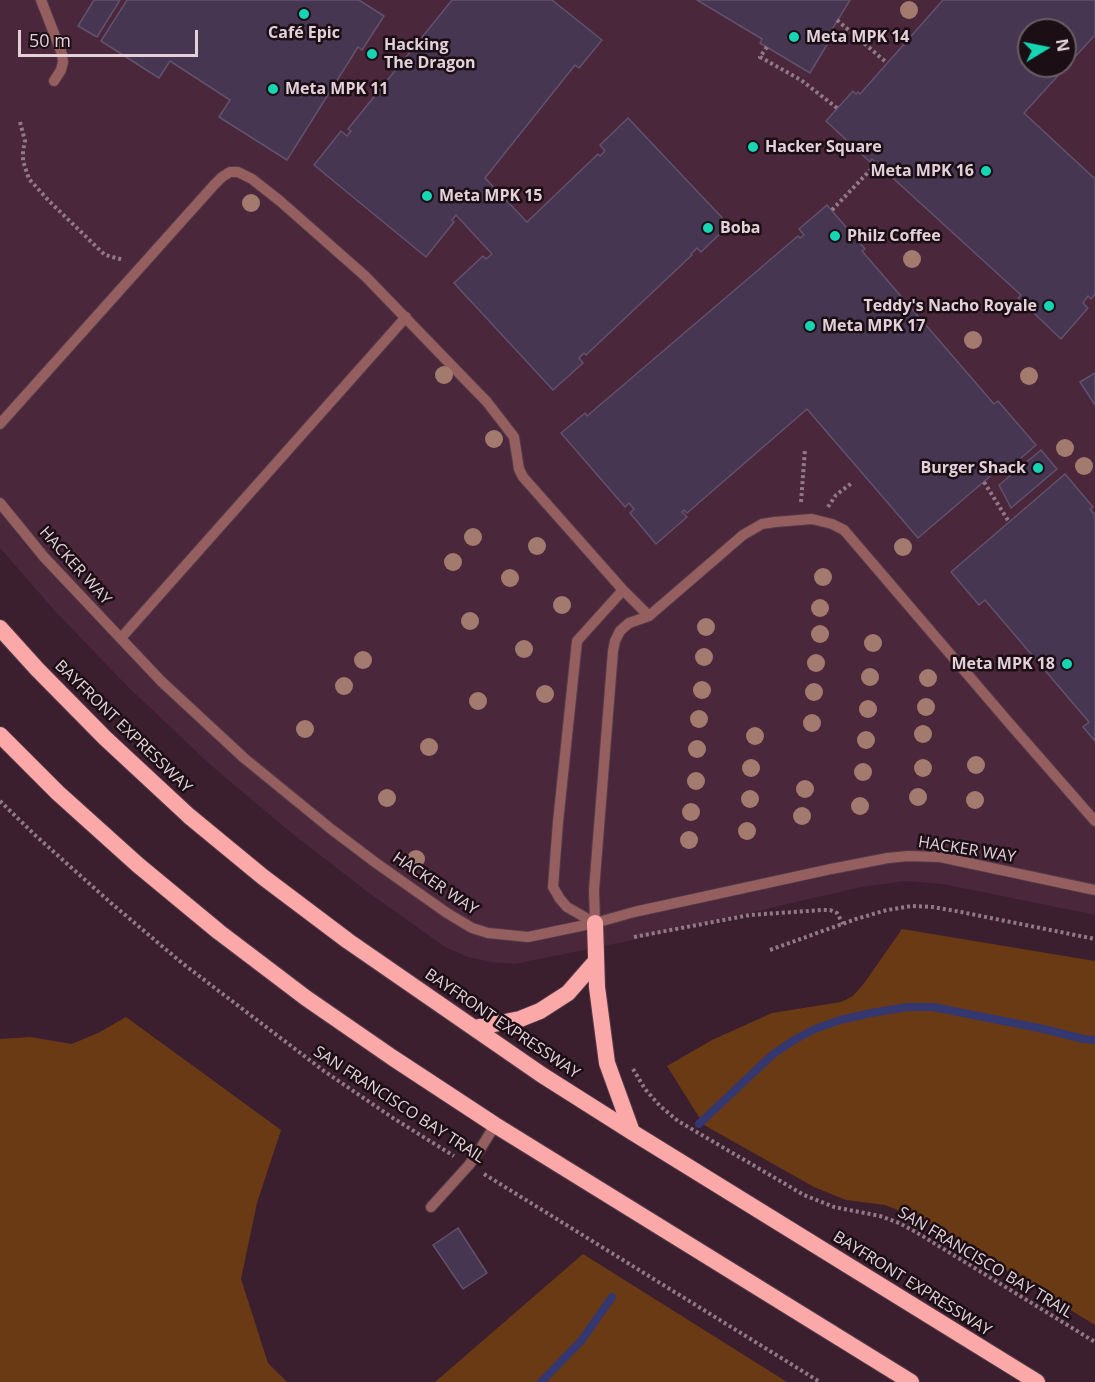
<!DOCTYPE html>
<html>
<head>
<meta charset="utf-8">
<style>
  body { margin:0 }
  #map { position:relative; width:1095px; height:1382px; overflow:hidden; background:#3b1f2f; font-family:"Open Sans",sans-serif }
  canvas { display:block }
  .north { position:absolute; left:1017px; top:18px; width:60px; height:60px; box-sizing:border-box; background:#1b0e15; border:2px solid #6b5c63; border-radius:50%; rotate:80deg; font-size:16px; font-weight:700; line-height:24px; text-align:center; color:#e3d0d9 }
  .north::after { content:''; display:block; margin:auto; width:21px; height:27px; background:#15d5b3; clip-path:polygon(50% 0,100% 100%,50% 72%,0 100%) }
  .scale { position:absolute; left:18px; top:30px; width:180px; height:27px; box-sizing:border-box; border:3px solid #e3d0d9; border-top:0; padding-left:8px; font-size:18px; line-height:21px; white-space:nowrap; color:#e3d0d9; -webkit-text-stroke:4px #1b0e15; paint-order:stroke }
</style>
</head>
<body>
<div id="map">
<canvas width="1095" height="1382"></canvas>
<div class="north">N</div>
<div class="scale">50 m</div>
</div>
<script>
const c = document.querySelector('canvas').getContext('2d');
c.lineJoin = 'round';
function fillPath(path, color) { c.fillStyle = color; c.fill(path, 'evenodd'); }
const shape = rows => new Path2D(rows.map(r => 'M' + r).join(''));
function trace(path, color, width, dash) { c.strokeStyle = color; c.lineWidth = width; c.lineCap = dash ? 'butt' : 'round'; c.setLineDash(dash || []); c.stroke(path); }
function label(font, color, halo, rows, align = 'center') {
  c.font = font + ' "Open Sans",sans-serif'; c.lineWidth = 5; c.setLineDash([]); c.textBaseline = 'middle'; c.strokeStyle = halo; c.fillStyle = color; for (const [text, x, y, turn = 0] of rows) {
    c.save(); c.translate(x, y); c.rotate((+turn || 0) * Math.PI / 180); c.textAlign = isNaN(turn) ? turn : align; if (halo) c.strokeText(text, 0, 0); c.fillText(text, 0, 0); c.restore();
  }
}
const built = shape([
  [0,0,1095,0,1095,915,943,884,905,881,861,887,628,941,515,964,490,962,468,957,445,947,369,893,289,831,213,767,128,687,55,611,0,548],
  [1029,30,1065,30,1065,66,1029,66]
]);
const green = shape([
  [902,929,1095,961,1095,1325,924,1220,885,1205,846,1200,814,1187,704,1125,667,1066,712,1040,772,1013,841,1002,853,996,865,982],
  [126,1017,281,1130,257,1203,241,1279,268,1363,287,1382,0,1382,0,1039,30,1037,72,1044,100,1032],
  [583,1254,787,1382,435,1382]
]);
const stream = shape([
  [699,1124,772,1055,794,1040,815,1029,840,1020,871,1013,907,1007,933,1007,1039,1028,1084,1039,1095,1040],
  [541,1382,581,1341,612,1297]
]);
const building = shape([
  [94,0,120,0,97,37,78,26,94,0],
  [127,0,359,0,384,16,362,50,358,47,287,160,219,117,230,100,170,61,159,78,101,41,127,0],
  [452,0,552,0,602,40,579,68,575,65,485,178,527,222,598,154,600,156,605,151,600,145,628,118,729,225,701,252,697,248,691,254,692,255,586,355,584,353,579,358,583,363,553,390,454,283,483,256,486,259,492,254,456,215,452,220,454,222,426,257,314,165,341,131,347,136,351,131,348,129,452,0],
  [697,0,850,0,828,36,831,38,810,73,760,43,762,39,697,0],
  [943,0,1095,0,1095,35,1024,113,1095,179,1095,294,1091,299,1088,296,1083,303,1088,308,1061,339,1018,298,1021,295,872,159,870,162,826,121,853,91,856,94,858,92,860,94,943,0],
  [1029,30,1065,30,1065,66,1029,66,1029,30],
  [827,205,865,249,862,251,994,404,998,401,1036,445,1005,472,1001,467,918,538,807,409,687,513,684,510,682,512,687,517,656,544,630,513,634,509,629,503,625,507,561,433,585,413,587,416,798,236,800,238,804,235,799,229,827,205],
  [1095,373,1095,405,1080,382,1095,373],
  [1041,450,1057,469,1011,508,999,485,1041,450],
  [1065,474,1093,507,1090,509,1095,515,1095,741,1083,727,1089,722,985,600,979,605,951,572,1065,474],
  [458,1228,487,1273,463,1289,433,1245,458,1228]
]);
const path = shape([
  [837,20,887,63],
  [767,47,760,57,801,80,837,108],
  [20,122,25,141,23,151,23,161,29,179,50,202,105,255,124,260],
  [832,210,877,163],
  [984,482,1009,522],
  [801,502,805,449],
  [828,507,836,495,853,482],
  [0,801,36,836,111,903,182,963,324,1071,393,1118,454,1156],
  [634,937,750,915,822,910,830,910,837,913,843,924],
  [770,950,856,919,887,910,912,906,933,907,961,912,1095,939],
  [633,1069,645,1089,660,1106,678,1121,804,1195,834,1207,880,1216,899,1223,916,1232,1095,1342],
  [484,1174,820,1382]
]);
const service = shape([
  [41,0,62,54,63,62,61,70,54,81],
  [0,424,214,185,222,177,230,172,238,172,252,179,280,201,365,276,487,402,514,437,519,469,523,477,623,590,649,616],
  [0,503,44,557,161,681,244,758,331,829,376,863,447,913,472,928,488,933,528,937,595,923,634,912,831,869,888,858,908,856,940,857,1095,890],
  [121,638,406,317],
  [595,923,594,890,613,651,615,641,620,631,629,623,649,616,743,535,762,524,775,522,812,519,832,524,844,530,1010,724,1095,821],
  [595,923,567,907,560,899,553,887,558,822,577,641,623,590],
  [431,1207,469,1165,479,1151,495,1125]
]);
const trunk = shape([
  [0,628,37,669,105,738,189,816,263,877,348,941,542,1075,632,1132,1037,1382],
  [0,735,58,793,138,865,219,932,306,998,393,1058,495,1125,911,1382],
  [595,923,597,987,607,1063,632,1132],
  [474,1028,520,1019,540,1011,568,993,596,961]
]);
const trees = [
  [909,10],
  [251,203],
  [912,259],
  [973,340],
  [444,375],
  [1029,376],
  [494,439],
  [1065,448],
  [1084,466],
  [473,537],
  [537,546],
  [903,547],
  [453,562],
  [823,577],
  [510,578],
  [562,605],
  [820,608],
  [470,621],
  [706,627],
  [820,634],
  [873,643],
  [524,649],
  [704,657],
  [363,660],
  [816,663],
  [870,677],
  [928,678],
  [344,686],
  [702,690],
  [814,692],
  [545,694],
  [478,701],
  [926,707],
  [868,709],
  [699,719],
  [812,723],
  [305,729],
  [923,734],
  [755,736],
  [866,740],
  [429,747],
  [697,749],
  [976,765],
  [751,768],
  [923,768],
  [863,772],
  [696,781],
  [805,789],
  [918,797],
  [387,798],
  [750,799],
  [975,800],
  [860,806],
  [691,812],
  [802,816],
  [747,831],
  [689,840],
  [416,859]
];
const markers = [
  [304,14,6,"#15d5b3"],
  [794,37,6,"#15d5b3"],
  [372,54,6,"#15d5b3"],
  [273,89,6,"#15d5b3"],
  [753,147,6,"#15d5b3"],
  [986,171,6,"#15d5b3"],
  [427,196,6,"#15d5b3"],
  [708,228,6,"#15d5b3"],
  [835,236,6,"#15d5b3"],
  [1049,306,6,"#15d5b3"],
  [810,326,6,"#15d5b3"],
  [1038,468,6,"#15d5b3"],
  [1067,664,6,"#15d5b3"]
];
const poiNames = [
  ["Café Epic",304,33,"center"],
  ["Meta MPK 14",806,37],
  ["Hacking",384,45],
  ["The Dragon",384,63],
  ["Meta MPK 11",285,89],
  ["Hacker Square",765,147],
  ["Meta MPK 16",974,171,"right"],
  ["Meta MPK 15",439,196],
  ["Boba",720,228],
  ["Philz Coffee",847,236],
  ["Teddy's Nacho Royale",1037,306,"right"],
  ["Meta MPK 17",822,326],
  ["Burger Shack",1026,468,"right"],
  ["Meta MPK 18",1055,664,"right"]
];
const streetNames = [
  ["HACKER WAY",75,566,48],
  ["BAYFRONT EXPRESSWAY",123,727,44],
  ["HACKER WAY",967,850,9],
  ["HACKER WAY",435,884,34],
  ["BAYFRONT EXPRESSWAY",502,1024,34],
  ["SAN FRANCISCO BAY TRAIL",399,1105,33],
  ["SAN FRANCISCO BAY TRAIL",985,1263,31],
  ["BAYFRONT EXPRESSWAY",912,1284,32]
];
fillPath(built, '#4a273a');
fillPath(green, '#6a3a14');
trace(stream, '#343770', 8);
fillPath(building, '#473651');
trace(building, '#62516d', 1.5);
trace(service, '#563b4a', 12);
trace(trunk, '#563b4a', 18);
trace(path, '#917986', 4, [3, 3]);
trace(service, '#945f5e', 10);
trace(trunk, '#fba9a8', 16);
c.fillStyle = '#a37a6e';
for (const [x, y] of trees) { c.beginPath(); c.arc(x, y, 9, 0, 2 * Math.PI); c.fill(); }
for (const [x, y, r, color] of markers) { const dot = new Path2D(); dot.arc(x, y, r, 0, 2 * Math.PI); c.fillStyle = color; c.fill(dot); trace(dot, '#1b0e15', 2); }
label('bold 16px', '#e3d0d9', '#1b0e15', poiNames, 'left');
label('16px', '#e3d0d9', '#1b0e15', streetNames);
</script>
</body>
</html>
